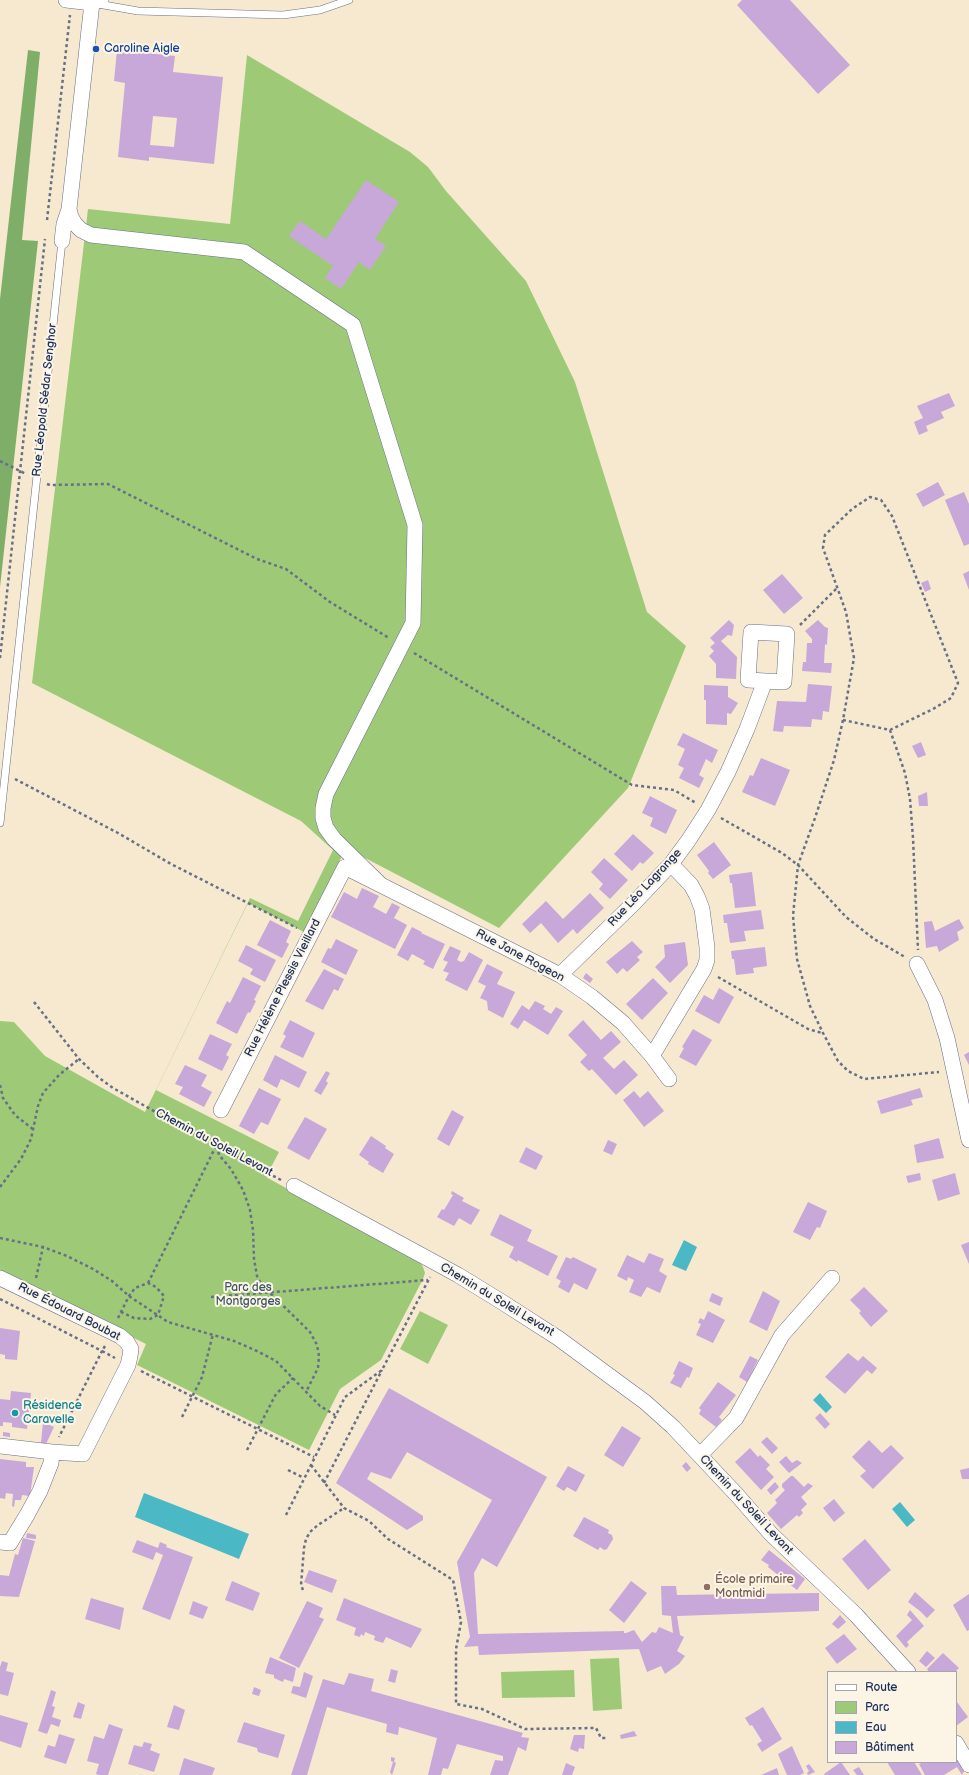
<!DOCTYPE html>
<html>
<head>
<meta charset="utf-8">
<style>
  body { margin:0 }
  #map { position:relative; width:969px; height:1775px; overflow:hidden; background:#f6e9d0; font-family:"Balsamiq Sans",sans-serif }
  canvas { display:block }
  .legend { position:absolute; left:827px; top:1671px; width:130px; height:92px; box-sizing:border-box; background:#fcf5e5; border:1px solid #a2a6af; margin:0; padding:5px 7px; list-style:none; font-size:12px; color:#1b2f5e }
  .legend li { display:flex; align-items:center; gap:8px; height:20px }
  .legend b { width:20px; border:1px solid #a2a6af }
</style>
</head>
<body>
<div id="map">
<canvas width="969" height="1775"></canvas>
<ul class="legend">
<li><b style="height:5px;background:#fff"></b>Route</li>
<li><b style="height:11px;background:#9eca77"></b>Parc</li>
<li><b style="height:11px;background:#4bb8c5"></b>Eau</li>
<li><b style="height:11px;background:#c8a7d9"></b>Bâtiment</li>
</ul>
</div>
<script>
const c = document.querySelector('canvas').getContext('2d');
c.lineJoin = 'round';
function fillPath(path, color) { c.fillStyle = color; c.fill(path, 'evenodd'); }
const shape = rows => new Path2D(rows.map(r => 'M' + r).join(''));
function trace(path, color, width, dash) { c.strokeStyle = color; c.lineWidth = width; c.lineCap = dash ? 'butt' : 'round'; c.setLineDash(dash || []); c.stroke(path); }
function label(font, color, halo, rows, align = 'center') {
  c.font = font + ' "Balsamiq Sans",sans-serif'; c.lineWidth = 4; c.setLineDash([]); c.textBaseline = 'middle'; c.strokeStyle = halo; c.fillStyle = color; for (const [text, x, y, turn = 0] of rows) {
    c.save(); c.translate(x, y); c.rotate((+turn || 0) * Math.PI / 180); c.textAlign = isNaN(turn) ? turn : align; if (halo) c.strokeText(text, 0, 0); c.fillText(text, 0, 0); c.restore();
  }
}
const green = shape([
  [247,55,410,152,428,167,446,191,526,281,575,382,647,612,686,646,628,788,499,928,346,848,304,932,248,903,156,1090,279,1152,266,1177,420,1262,423,1267,425,1273,423,1279,381,1360,340,1389,309,1450,137,1365,146,1344,0,1272,0,1021,14,1022,45,1056,145,1112,250,898,298,921,333,850,301,821,32,683,88,209,230,224],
  [420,1311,448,1325,428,1364,400,1349],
  [619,1658,622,1709,593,1711,590,1659],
  [574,1670,575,1697,502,1698,501,1672]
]);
const forest = shape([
  [28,50,40,52,22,240,38,241,0,587,0,299]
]);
const water = shape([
  [684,1240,697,1247,686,1271,672,1265],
  [820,1393,832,1407,826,1413,813,1400],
  [144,1493,249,1534,239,1559,135,1517],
  [900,1502,915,1520,907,1527,892,1509]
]);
const building = shape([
  [742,0,790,0,850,65,818,94,737,5],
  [117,50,175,56,173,72,223,77,214,164,149,157,149,161,118,157,125,83,114,81],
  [153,116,177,118,174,147,150,145],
  [366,180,399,202,375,239,386,246,370,270,359,262,341,289,325,278,333,266,289,236,300,221,326,239],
  [949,393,955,406,941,412,944,418,926,426,928,431,919,435,914,422,923,418,917,406],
  [938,482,945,495,923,507,916,494],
  [964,492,969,504,969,544,964,546,945,500],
  [969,571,969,590,963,574],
  [782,574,803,598,784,614,763,590],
  [928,580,931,589,925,592,921,583],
  [729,620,734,625,732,636,728,635,721,641,737,657,736,679,716,678,716,664,709,656,714,651,710,647,715,643,710,638],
  [818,620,825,627,828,628,827,645,825,644,824,663,832,663,831,673,802,671,803,662,806,662,807,643,812,643,812,639,805,631],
  [808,684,832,686,829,712,823,711,822,720,812,719,811,727,784,726,783,732,773,731,777,701,806,702],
  [704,685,728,686,728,697,738,703,731,714,727,713,727,725,706,724,706,700,704,700],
  [683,733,718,750,712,763,706,759,699,775,704,778,699,788,679,778,684,768,678,765,685,749,677,745],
  [921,742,926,755,918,758,912,746],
  [761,758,790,770,775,806,742,792,750,775,753,776],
  [927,792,928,806,919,806,918,796],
  [650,796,677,810,666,834,650,826,653,818,642,813],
  [633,834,654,853,643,864,640,862,632,871,614,854],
  [714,842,731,865,713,879,708,873,709,871,697,855],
  [604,858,628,880,610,899,599,889,603,884,591,872],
  [752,872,756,906,735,908,732,883,730,883,729,875],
  [362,888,379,896,373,907,386,914,392,903,400,907,394,918,407,925,395,949,331,917,344,892,357,899],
  [590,893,604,908,577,934,573,929,558,943,541,923,530,933,522,924,546,901,563,919],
  [761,910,764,929,744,931,746,941,730,943,727,923,724,923,723,915],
  [959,919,964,928,957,932,959,940,939,952,937,946,926,948,924,922,932,921,935,931],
  [270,920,291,931,286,942,289,944,282,958,257,945],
  [412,927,422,932,421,933,445,944,433,969,423,964,425,961,412,954,408,961,397,955],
  [336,939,358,950,346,975,321,962,328,948,331,949],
  [632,941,643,952,637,957,640,960,627,972,623,968,617,974,606,962],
  [685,942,688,965,670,983,655,967,665,957,664,945],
  [246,945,276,960,265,982,250,974,253,969,238,961],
  [450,946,461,951,457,960,461,962,464,961,469,952,483,960,467,991,445,980,449,973,443,971,448,962,443,960],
  [765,947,767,966,753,968,754,973,736,975,734,959,732,959,731,951],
  [487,964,503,972,497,984,515,992,503,1018,488,1010,487,1001,480,998,486,986,478,982],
  [324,969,344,979,338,991,334,989,323,1010,305,1001],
  [586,973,593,979,590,983,583,978],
  [243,977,261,986,254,1000,256,1001,250,1013,248,1012,237,1034,216,1023,227,1001,230,1003],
  [653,978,668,993,642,1020,626,1004],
  [719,988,734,997,719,1024,695,1011,704,995,713,1000],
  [535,1001,545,1006,543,1009,551,1014,556,1007,563,1011,548,1035,524,1020,518,1029,510,1024,522,1005,529,1010],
  [290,1020,315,1033,303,1058,280,1047,286,1036,283,1034],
  [583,1020,601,1040,611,1031,621,1042,603,1058,614,1069,624,1060,638,1075,616,1095,592,1069,589,1071,580,1062,587,1055,568,1035],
  [693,1029,712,1040,696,1066,679,1057,684,1048,682,1047],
  [210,1034,232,1044,226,1055,229,1057,222,1071,198,1059],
  [969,1052,969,1065,964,1055],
  [275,1055,307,1072,299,1088,281,1079,277,1088,263,1080],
  [185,1065,207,1075,201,1086,212,1092,204,1107,179,1094,183,1087,175,1084],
  [326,1071,330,1073,326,1081,328,1083,321,1095,314,1091],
  [259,1088,281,1099,268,1125,261,1122,254,1134,239,1126],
  [920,1088,923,1097,911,1100,913,1105,881,1114,877,1101],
  [634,1091,640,1098,648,1091,664,1111,644,1127,623,1100],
  [452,1110,464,1117,449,1146,437,1139],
  [305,1117,327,1129,309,1160,287,1148],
  [371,1136,386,1146,385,1148,394,1154,383,1173,368,1164,369,1162,359,1155],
  [939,1138,944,1158,917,1163,914,1145],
  [608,1140,617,1144,612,1155,603,1151],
  [526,1147,543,1156,536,1170,519,1162],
  [920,1173,921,1180,908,1183,906,1176],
  [955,1173,960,1194,938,1201,932,1180],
  [452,1191,464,1198,462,1201,480,1210,471,1225,459,1218,454,1226,437,1217,442,1209,444,1210,453,1195,451,1194],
  [808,1202,827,1211,820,1228,817,1227,810,1240,793,1232],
  [500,1214,532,1230,527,1241,558,1256,548,1276,518,1260,517,1262,509,1257,514,1247,490,1235],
  [969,1242,969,1264,961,1245],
  [649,1253,664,1259,659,1271,667,1276,660,1293,647,1287,641,1297,629,1292,634,1280,628,1277,627,1281,617,1276,627,1255,644,1263],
  [566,1257,571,1259,573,1257,597,1269,587,1290,574,1283,569,1293,558,1287,561,1281,556,1278],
  [864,1287,888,1311,871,1327,859,1313,861,1311,850,1300],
  [763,1291,780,1301,767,1331,749,1322],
  [712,1293,723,1298,720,1306,709,1301],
  [708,1311,725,1320,713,1343,696,1335,701,1324,698,1323,700,1318,704,1320],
  [0,1328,20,1331,17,1360,5,1359,5,1355,0,1354],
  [848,1353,858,1361,863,1356,877,1368,872,1374,867,1370,845,1394,825,1377],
  [750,1356,758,1360,747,1382,739,1377],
  [679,1361,693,1368,689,1378,687,1377,681,1388,670,1383,675,1375,673,1374],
  [718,1382,736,1395,719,1417,722,1420,716,1427,699,1414,701,1410,699,1408],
  [389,1388,547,1477,497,1567,482,1558,474,1573,478,1634,624,1631,624,1633,626,1633,634,1630,642,1642,652,1632,656,1633,659,1627,673,1633,671,1616,662,1615,661,1586,676,1586,677,1595,819,1593,819,1611,677,1616,680,1635,684,1637,677,1651,685,1656,679,1664,665,1674,661,1666,647,1672,639,1649,479,1655,478,1646,464,1647,470,1637,457,1562,492,1500,407,1452,391,1479,371,1472,367,1479,423,1516,423,1520,407,1530,336,1483],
  [11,1391,31,1393,27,1429,12,1427,12,1423,3,1422,3,1426,0,1426,0,1399,10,1400],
  [820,1413,830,1424,825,1429,815,1418],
  [43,1422,54,1427,46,1444,41,1443],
  [622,1426,641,1438,623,1467,604,1455],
  [3,1432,10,1433,10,1437,3,1436],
  [767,1437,778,1448,772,1454,761,1442],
  [869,1440,882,1453,891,1445,904,1458,873,1489,860,1476,866,1471,852,1457],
  [750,1448,758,1457,760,1455,770,1465,766,1469,774,1477,761,1490,735,1462],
  [786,1456,792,1463,797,1460,802,1463,789,1473,779,1462],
  [0,1459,26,1462,26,1467,34,1467,30,1496,22,1495,21,1500,15,1500,14,1507,12,1506,13,1494,6,1493,5,1499,0,1498],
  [686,1462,691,1468,687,1472,682,1466],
  [568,1466,585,1475,576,1492,567,1487,564,1491,556,1486],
  [969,1468,969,1479,962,1479,960,1470],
  [791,1476,793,1476,804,1487,808,1483,813,1486,801,1497,807,1504,801,1510,803,1513,799,1517,797,1515,781,1529,767,1513,777,1503,775,1500,785,1490,782,1487,782,1484],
  [775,1482,779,1487,771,1495,767,1490],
  [834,1499,845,1513,834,1522,823,1508],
  [584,1517,609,1530,608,1533,612,1535,613,1539,607,1549,604,1550,600,1547,598,1550,573,1536],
  [27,1533,36,1535,36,1539,26,1538],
  [23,1538,35,1541,19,1597,0,1596,0,1575,9,1576,15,1554,18,1555],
  [865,1539,891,1570,868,1590,842,1559],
  [137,1540,158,1548,160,1542,167,1545,166,1547,193,1557,170,1620,142,1609,163,1555,156,1552,153,1560,132,1552],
  [769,1550,805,1579,797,1590,768,1567,769,1565,761,1560],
  [309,1570,337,1580,332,1593,304,1582],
  [232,1581,260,1593,253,1611,225,1600],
  [631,1581,647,1593,624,1623,609,1610],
  [915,1592,935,1610,927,1618,920,1611,908,1602],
  [969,1594,969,1630,967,1631,953,1605],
  [91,1598,124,1608,120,1630,85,1619],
  [344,1598,374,1610,422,1629,411,1648,386,1637,383,1643,374,1640,375,1636,365,1632,364,1636,361,1634,360,1637,354,1635,356,1628,336,1620],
  [193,1601,208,1607,203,1619,189,1614],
  [307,1601,323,1608,319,1617,324,1619,299,1668,279,1658],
  [910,1610,924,1626,907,1642,909,1645,906,1648,896,1636,912,1620,907,1615],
  [840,1615,846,1622,838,1629,832,1624],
  [844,1634,857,1649,837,1664,825,1648],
  [927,1651,935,1658,926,1667,919,1661],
  [943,1653,959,1668,955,1672,929,1672,927,1669],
  [270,1657,296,1668,293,1682,284,1679,283,1682,274,1678,274,1675,265,1673],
  [2,1661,8,1663,6,1671,14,1673,8,1696,0,1694,0,1667],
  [391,1669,398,1671,395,1683,388,1681],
  [304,1672,313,1676,306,1698,291,1693,293,1686,300,1687],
  [349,1673,374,1679,371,1691,523,1733,521,1737,529,1738,526,1751,518,1747,508,1775,490,1775,495,1760,503,1761,503,1756,457,1744,448,1769,443,1768,441,1775,428,1775,437,1738,399,1727,398,1735,386,1732,387,1724,327,1707,307,1775,291,1775,323,1679,344,1685],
  [254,1687,261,1690,259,1696,252,1694],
  [51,1690,56,1692,52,1706,55,1707,52,1717,61,1720,59,1727,51,1724,47,1734,38,1731],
  [78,1702,85,1705,81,1719,73,1717],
  [957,1702,968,1717,956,1726,956,1703],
  [174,1705,185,1710,179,1730,167,1727],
  [763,1707,782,1739,762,1752,757,1744,762,1741,752,1725,750,1726,745,1718],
  [0,1715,28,1723,21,1748,0,1741],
  [244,1722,285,1735,278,1758,258,1752,257,1748,237,1742],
  [109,1724,123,1729,108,1775,99,1775,96,1774,99,1764,87,1761,94,1736,104,1739],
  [634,1731,637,1736,621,1739,620,1735],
  [59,1734,75,1739,66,1764,44,1757,48,1745,55,1747],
  [574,1735,585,1735,584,1749,579,1748,578,1752,570,1749],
  [144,1742,152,1744,150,1750,160,1754,154,1772,128,1764,134,1745,142,1747],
  [792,1746,804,1773,800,1775,787,1775,778,1754],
  [956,1755,965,1769,962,1775,957,1767,944,1775,925,1775,919,1764,923,1762,956,1762],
  [391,1757,395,1758,394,1762,396,1763,392,1775,390,1772,393,1762,391,1761],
  [184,1758,215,1768,212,1775,179,1775],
  [841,1762,850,1775,825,1775,824,1774],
  [887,1762,914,1762,922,1775,895,1775],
  [566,1763,575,1767,572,1775,562,1775],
  [809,1764,815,1772,808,1775,807,1773,809,1771,806,1766],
  [859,1767,864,1775,857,1775,853,1770],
  [777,1768,779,1775,761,1775]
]);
const path = shape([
  [47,220,70,15],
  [0,461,26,474],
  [47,484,50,485,108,484,257,559,286,569,330,602,389,638],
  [800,625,837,588],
  [414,653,632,785,674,790,696,803],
  [0,658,45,239],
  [843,720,890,730,933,709,951,698,958,683,892,516,881,500,870,497,852,509,825,535,823,548,846,612,854,658,843,720,834,760,815,818,798,865,793,916,797,959,810,1006,823,1033,838,1061,848,1071,864,1079,939,1072],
  [890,730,905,773,910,799,913,838,918,950],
  [15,779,118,833,171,864,297,928],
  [721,818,782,853,798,865,846,917,874,939,905,957],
  [718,977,808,1029,822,1033],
  [34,1002,79,1059,98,1077,113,1088,207,1141,281,1180],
  [0,1085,3,1098,15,1115,34,1130],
  [217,1146,219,1155,231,1169,243,1190,250,1210,253,1230,254,1259,257,1276,261,1284,310,1332,317,1345,319,1356,318,1368,306,1392],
  [0,1187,21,1159,31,1139,38,1106,43,1093,59,1075,79,1059],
  [0,1238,43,1247,67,1256,93,1269,112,1281,129,1296,168,1322,234,1341,257,1351,276,1361,320,1406,335,1415],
  [36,1278,43,1247],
  [148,1283,216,1146],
  [211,1297,428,1280],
  [0,1299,102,1351,59,1437],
  [118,1318,129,1296,135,1288,148,1283,156,1287,164,1296,158,1315,150,1319,134,1318,121,1312],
  [105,1346,102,1351,115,1358],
  [141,1371,314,1457],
  [182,1417,202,1377,213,1334],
  [247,1450,276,1394,293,1378],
  [311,1465,344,1508,369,1521,388,1539,453,1580,461,1622,456,1649,456,1704,482,1709,525,1729,596,1728,601,1738,608,1738],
  [288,1470,304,1478],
  [324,1483,382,1370],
  [286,1515,345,1397,382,1370,430,1277],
  [303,1590,301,1585,304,1548,306,1539,310,1532,318,1525,344,1508]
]);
const service = shape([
  [98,4,138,11,283,15,320,10,349,0],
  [0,823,62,241]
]);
const minor = shape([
  [66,0,92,3,101,0],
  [69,209,71,217,75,224,81,230,91,235,244,252,353,325,415,525,413,623,326,794,323,808,323,818,326,828,334,839,380,884],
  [62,241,64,224,69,209,92,3],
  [751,632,787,634,784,682,748,680,751,632],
  [917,964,935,1000,947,1038,969,1140],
  [560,975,634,903,671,864,688,841,708,810,728,772,747,729,765,681],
  [652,1056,704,969,707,960,707,947,702,909,697,896,691,885,671,864],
  [221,1110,345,867,560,975,592,997,623,1023,652,1056,669,1079],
  [294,1186,458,1275,502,1302,558,1338,645,1402,673,1427,737,1495,771,1534,856,1615,908,1672],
  [0,1278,120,1336,127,1342,131,1349,130,1356,128,1365,83,1454,52,1452],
  [0,1446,52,1452,51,1463,40,1491,27,1515,10,1543,0,1542],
  [700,1455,736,1418,782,1335,832,1278],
  [956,1743,969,1765]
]);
const markers = [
  [96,49,4,"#1a4fb4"],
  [15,1413,4,"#0f9aa8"],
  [707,1587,4,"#8d6e63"]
];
const transitNames = [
  ["Caroline Aigle",104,49]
];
const streetNames = [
  ["Rue Léopold Sédar Senghor",45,400,-84],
  ["Rue Léo Lagrange",645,888,-47],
  ["Rue Jane Rogeon",520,956,28],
  ["Rue Hélène Plessis Vieillard",283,988,-63],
  ["Chemin du Soleil Levant",214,1143,28],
  ["Chemin du Soleil Levant",497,1300,31],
  ["Rue Édouard Boubat",69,1312,27],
  ["Chemin du Soleil Levant",746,1505,47]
];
const parkNames = [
  ["Parc des",248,1288],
  ["Montgorges",248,1302]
];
const cultureNames = [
  ["Résidence",23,1406],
  ["Caravelle",23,1420]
];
const educationNames = [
  ["École primaire",715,1580],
  ["Montmidi",715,1594]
];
fillPath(green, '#9eca77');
fillPath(forest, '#7eae68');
fillPath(water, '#4bb8c5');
fillPath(building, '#c8a7d9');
trace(service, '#687086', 8);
trace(minor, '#687086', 16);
trace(path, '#687086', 2.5, [3, 3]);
trace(service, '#fff', 7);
trace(minor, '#fff', 15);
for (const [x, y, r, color] of markers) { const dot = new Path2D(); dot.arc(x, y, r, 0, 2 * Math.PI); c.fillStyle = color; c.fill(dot); trace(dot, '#fcf5e5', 1.5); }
label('12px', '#164399', '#fcf5e5', transitNames, 'left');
label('12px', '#1b2f5e', '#fcf5e5', streetNames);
label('12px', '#3c5664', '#fcf5e5', parkNames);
label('12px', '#0d838f', '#fcf5e5', cultureNames, 'left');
label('12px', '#785e54', '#fcf5e5', educationNames, 'left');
</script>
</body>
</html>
